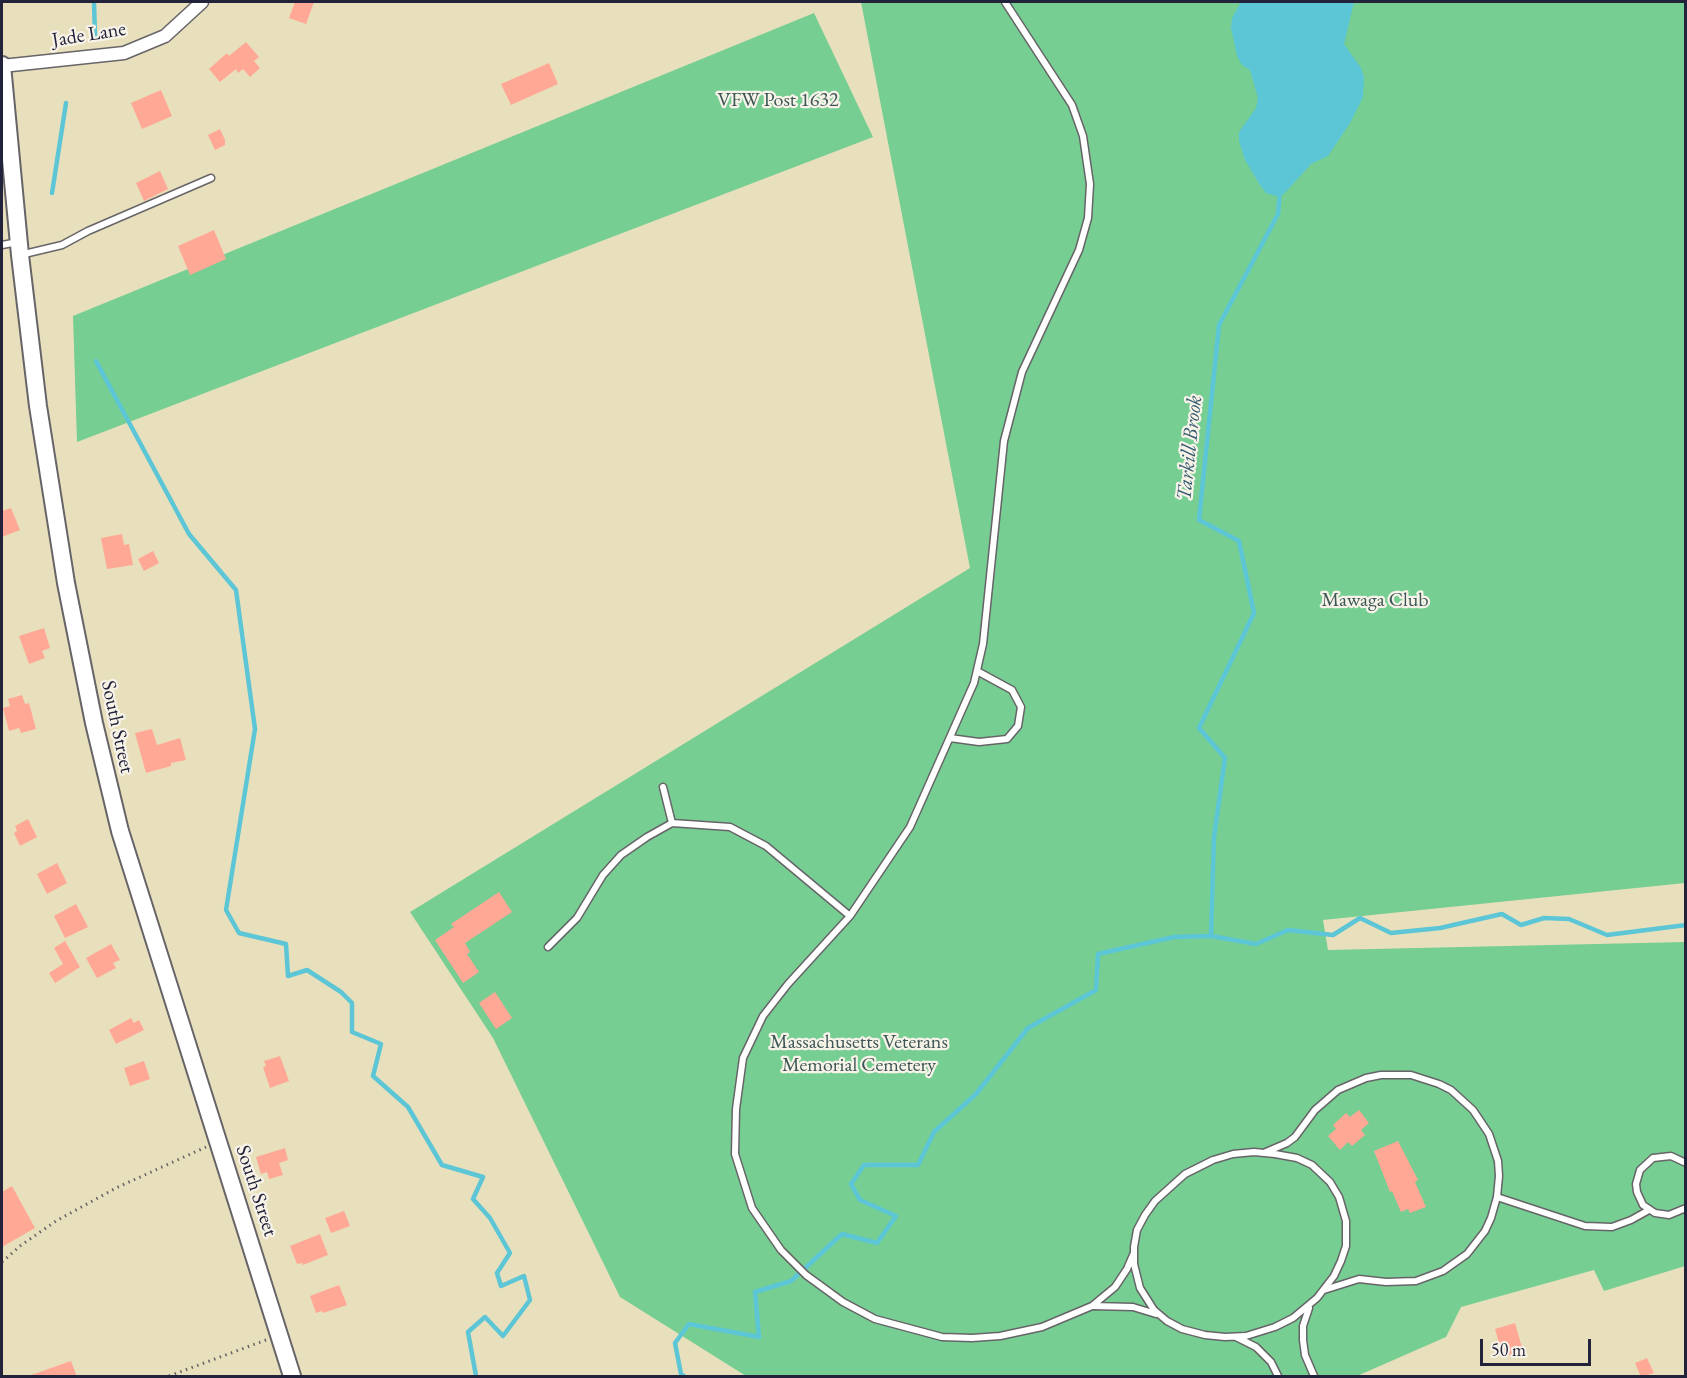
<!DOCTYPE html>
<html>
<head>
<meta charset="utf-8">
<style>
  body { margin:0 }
  #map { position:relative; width:1687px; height:1378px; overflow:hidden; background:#e8e0bc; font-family:"EB Garamond",serif }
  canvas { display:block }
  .frame { position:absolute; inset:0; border:3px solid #22223b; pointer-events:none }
  .scale { position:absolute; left:1480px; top:1339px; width:111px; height:27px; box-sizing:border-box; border:3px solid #22223b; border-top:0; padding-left:8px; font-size:18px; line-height:21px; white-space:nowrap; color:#22223b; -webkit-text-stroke:4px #f7f3e8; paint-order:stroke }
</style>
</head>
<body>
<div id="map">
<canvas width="1687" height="1378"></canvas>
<div class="frame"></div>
<div class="scale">50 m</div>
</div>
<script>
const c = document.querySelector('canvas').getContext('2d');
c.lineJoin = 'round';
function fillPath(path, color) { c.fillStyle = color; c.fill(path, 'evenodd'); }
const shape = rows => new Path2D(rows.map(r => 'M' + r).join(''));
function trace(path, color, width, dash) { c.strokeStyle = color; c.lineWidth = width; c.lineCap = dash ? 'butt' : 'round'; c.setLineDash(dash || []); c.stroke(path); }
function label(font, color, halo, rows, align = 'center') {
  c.font = font + ' "EB Garamond",serif'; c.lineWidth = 4.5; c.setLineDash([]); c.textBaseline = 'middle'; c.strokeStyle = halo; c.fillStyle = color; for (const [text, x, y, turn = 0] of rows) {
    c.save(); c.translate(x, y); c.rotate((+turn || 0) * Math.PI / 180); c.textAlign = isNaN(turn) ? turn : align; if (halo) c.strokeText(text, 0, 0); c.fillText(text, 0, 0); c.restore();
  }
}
const green = shape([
  [861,2,1685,2,1685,883,1323,920,1328,950,1685,942,1685,1266,1604,1291,1594,1270,1461,1307,1446,1337,1357,1376,746,1376,620,1297,493,1038,410,912,970,568],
  [814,13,873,137,77,442,73,316]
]);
const water = shape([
  [1241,2,1354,2,1344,44,1361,68,1364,77,1363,97,1350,123,1328,156,1311,164,1284,194,1276,196,1266,193,1260,185,1245,160,1239,141,1239,132,1256,108,1258,98,1250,70,1242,65,1237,56,1231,28,1232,18]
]);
const stream = shape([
  [94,2,95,35],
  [52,193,66,103],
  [96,361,189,534,236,590,255,729,226,910,239,933,286,944,288,976,307,970,341,992,352,1003,352,1032,381,1044,373,1076,408,1107,442,1165,483,1177,473,1199,490,1218,510,1253,497,1273,501,1286,524,1276,530,1300,503,1336,485,1317,468,1332,476,1376],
  [1211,936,1214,837,1225,758,1199,728,1254,613,1239,541,1199,520,1219,325,1278,214,1280,190],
  [684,1376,681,1374,675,1343,689,1324,759,1337,755,1292,791,1281,842,1234,877,1243,896,1216,860,1200,851,1184,864,1165,918,1165,934,1132,976,1094,1028,1028,1096,990,1098,954,1174,937,1211,936,1256,944,1288,930,1333,935,1360,918,1391,933,1440,928,1502,914,1521,925,1544,918,1569,919,1607,935,1686,925]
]);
const building = shape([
  [295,2,314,2,306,24,289,18],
  [246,42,259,57,254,61,260,68,250,77,243,69,238,73,236,69,220,82,209,69,227,53,229,56],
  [549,63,558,84,511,105,501,84],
  [161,90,172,116,142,129,131,103],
  [220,129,225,140,225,145,215,150,208,135],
  [160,171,168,189,144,201,136,183],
  [214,230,226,259,190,275,178,246],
  [11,508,20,530,2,537,2,511],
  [122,534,124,545,129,544,133,565,107,569,101,538],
  [153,551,159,563,144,571,138,559],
  [44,628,50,648,42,651,45,658,29,664,19,636],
  [22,695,25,704,29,703,36,729,21,733,19,728,9,731,3,708,10,706,8,699],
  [152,729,157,745,180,738,186,760,171,763,171,766,146,773,135,733],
  [28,819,37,837,20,846,14,833,17,831,15,826],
  [57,863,67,883,47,894,37,874],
  [499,892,512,912,465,943,470,952,467,954,479,972,463,983,435,940,454,927,451,924],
  [76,904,88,927,65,938,54,916],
  [65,941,80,967,55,983,49,973,63,964,54,948],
  [111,944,120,960,113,963,116,968,97,978,86,958],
  [495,992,512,1018,496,1029,479,1003],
  [131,1018,134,1023,139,1020,144,1030,116,1044,109,1030],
  [280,1056,289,1081,270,1088,263,1067,266,1066,264,1061],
  [144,1061,150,1079,130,1086,124,1068],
  [1359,1110,1369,1123,1361,1130,1365,1135,1352,1146,1348,1142,1340,1150,1328,1136,1336,1129,1333,1125,1346,1113,1350,1117],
  [1398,1141,1418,1180,1415,1182,1426,1207,1410,1213,1408,1209,1401,1212,1392,1191,1390,1192,1374,1151],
  [285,1148,288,1160,279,1163,283,1175,269,1179,267,1172,261,1174,256,1157],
  [12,1186,35,1228,2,1247,2,1192],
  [344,1211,350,1226,331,1233,325,1218],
  [320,1234,328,1255,303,1265,302,1263,297,1264,290,1246],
  [339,1285,347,1305,323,1313,322,1311,316,1313,310,1296],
  [1515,1323,1523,1351,1503,1357,1495,1329],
  [1647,1358,1654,1373,1641,1377,1635,1363],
  [71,1361,77,1377,32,1377,31,1375]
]);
const path = shape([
  [2,1262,20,1246,56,1221,116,1188,206,1147],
  [169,1376,266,1340]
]);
const lane = shape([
  [2,245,18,242],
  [20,255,62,245,88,231,211,178],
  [950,738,979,742,1007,739,1018,726,1021,707,1012,690,977,671],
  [663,787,672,823,730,827,766,846,850,916,910,827,974,683,983,644,1004,441,1022,372,1079,250,1088,218,1090,184,1083,136,1072,105,1005,2],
  [850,916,788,984,763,1016,743,1058,736,1109,735,1154,752,1208,781,1250,806,1275,843,1302,875,1319,942,1337,972,1338,1000,1336,1042,1327,1092,1306,1115,1287,1127,1269,1133,1255],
  [548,947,577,918,603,875,621,855,647,837,672,823],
  [1254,1152,1275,1154,1297,1158,1312,1165,1330,1182,1339,1197,1346,1221,1346,1246,1341,1261,1334,1276,1317,1298,1293,1318,1275,1327,1246,1336,1225,1337,1205,1335,1182,1329,1167,1321,1154,1310,1140,1288,1134,1264,1134,1247,1137,1230,1145,1215,1155,1201,1185,1174,1213,1160,1233,1154,1254,1152],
  [1266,1152,1287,1143,1295,1137,1315,1110,1338,1090,1366,1078,1381,1075,1411,1075,1439,1084,1451,1090,1473,1110,1489,1134,1498,1161,1499,1176,1497,1197,1491,1218,1485,1231,1467,1254,1443,1271,1416,1281,1386,1282,1359,1279,1324,1290],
  [1686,1163,1671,1156,1653,1158,1640,1170,1636,1184,1637,1192,1643,1205,1655,1213,1669,1215,1686,1208],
  [1497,1197,1585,1226,1612,1227,1631,1220,1649,1210],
  [1093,1306,1133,1307,1156,1314],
  [1309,1308,1303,1326,1303,1340,1305,1355,1314,1376],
  [1236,1337,1256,1347,1271,1362,1278,1376]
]);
const street = shape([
  [2,66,124,53,165,36,202,2]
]);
const secondary = shape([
  [2,65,20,255,38,406,66,583,94,723,120,831,292,1376]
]);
const streetNames = [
  ["Jade Lane",89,35,-9],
  ["South Street",117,727,78],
  ["South Street",256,1191,72]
];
const parkNames = [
  ["VFW Post 1632",778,101],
  ["Mawaga Club",1375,601],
  ["Massachusetts Veterans",859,1043],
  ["Memorial Cemetery",859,1066]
];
const waterNames = [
  ["Tarkill Brook",1190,448,-84]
];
fillPath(green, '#76ce93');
fillPath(water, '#5cc6d6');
trace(stream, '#5cc6d6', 4.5);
fillPath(building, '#ffa895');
trace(lane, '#676468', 9);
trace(street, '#676468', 15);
trace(secondary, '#676468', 20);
trace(path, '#676468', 3, [1.5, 4.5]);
trace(lane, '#fff', 6);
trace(street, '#fff', 12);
trace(secondary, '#fff', 16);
label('20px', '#22223b', '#f7f3e8', streetNames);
label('20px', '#3b5655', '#f7f3e8', parkNames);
label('italic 21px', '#365b71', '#f7f3e8', waterNames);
</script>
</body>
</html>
